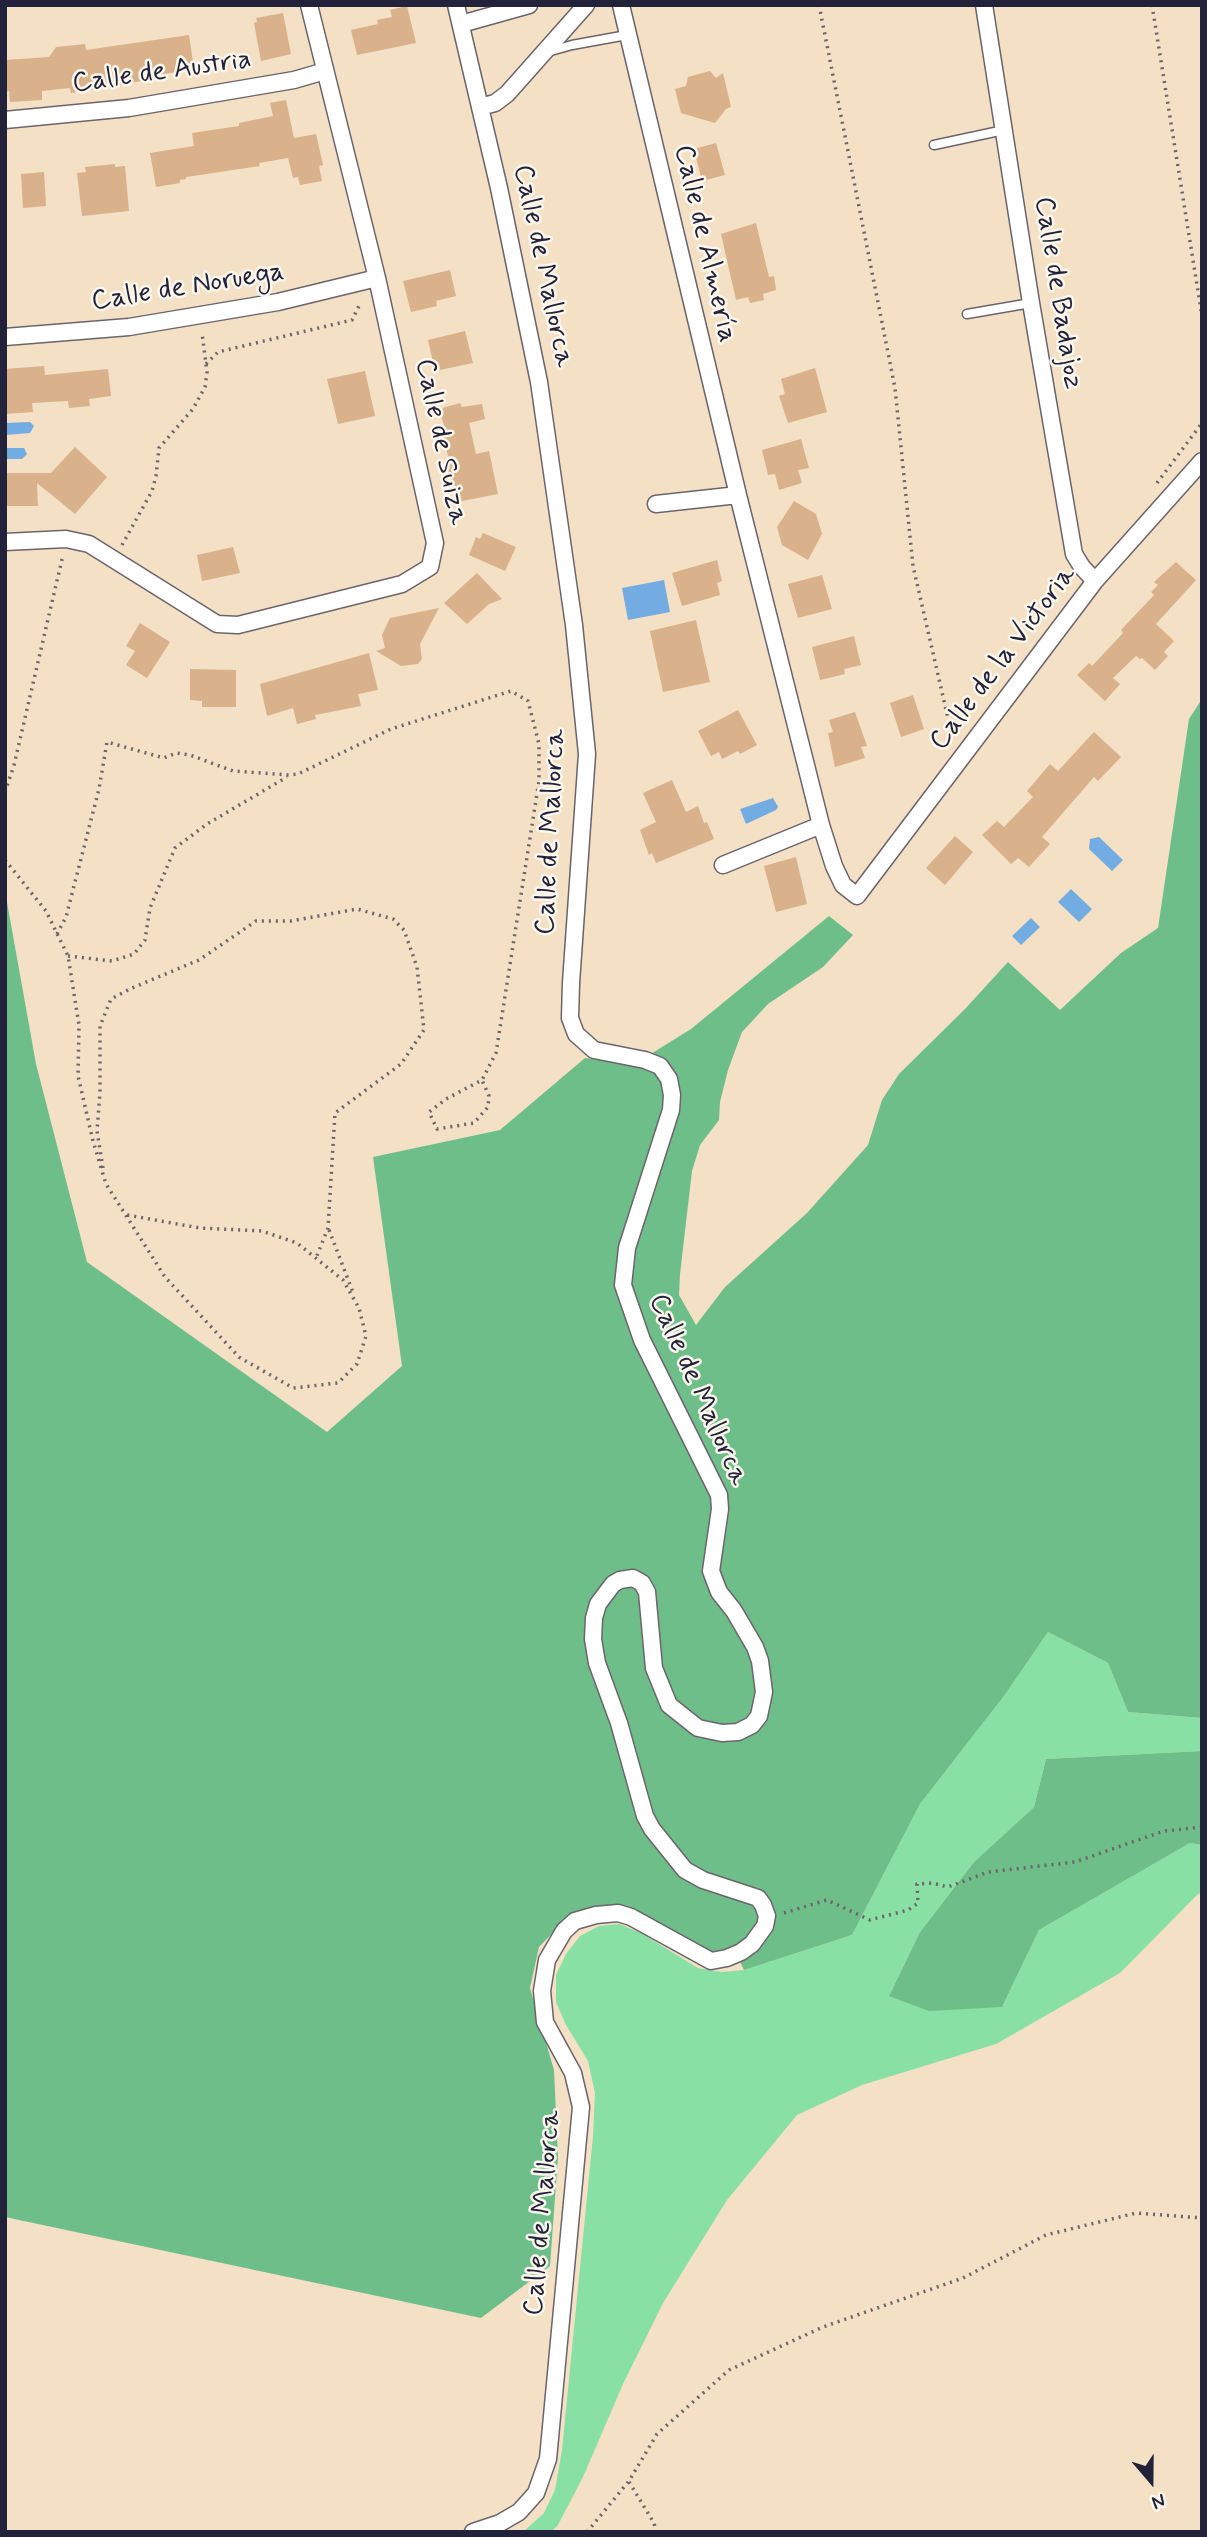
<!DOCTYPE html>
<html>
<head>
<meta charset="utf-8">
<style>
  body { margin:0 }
  #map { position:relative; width:1207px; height:2537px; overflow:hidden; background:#f3e0c5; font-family:Mynerve,sans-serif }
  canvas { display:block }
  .frame { position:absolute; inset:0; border:7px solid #22223b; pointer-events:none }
  .north { position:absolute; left:1116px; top:2446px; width:70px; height:70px; -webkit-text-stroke:5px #fbf7ec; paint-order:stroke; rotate:160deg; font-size:19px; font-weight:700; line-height:28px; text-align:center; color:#22223b }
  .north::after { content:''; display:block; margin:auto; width:24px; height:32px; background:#22223b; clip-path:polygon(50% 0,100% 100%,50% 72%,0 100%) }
</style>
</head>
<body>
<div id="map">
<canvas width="1207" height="2537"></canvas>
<div class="frame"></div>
<div class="north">N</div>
</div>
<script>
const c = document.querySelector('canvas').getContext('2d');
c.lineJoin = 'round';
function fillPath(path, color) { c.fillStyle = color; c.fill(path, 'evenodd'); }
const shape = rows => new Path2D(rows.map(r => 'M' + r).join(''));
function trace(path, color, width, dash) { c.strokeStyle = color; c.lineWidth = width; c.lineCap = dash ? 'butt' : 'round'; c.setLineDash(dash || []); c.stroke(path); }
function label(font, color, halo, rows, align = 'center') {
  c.font = font + ' Mynerve,sans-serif'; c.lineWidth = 5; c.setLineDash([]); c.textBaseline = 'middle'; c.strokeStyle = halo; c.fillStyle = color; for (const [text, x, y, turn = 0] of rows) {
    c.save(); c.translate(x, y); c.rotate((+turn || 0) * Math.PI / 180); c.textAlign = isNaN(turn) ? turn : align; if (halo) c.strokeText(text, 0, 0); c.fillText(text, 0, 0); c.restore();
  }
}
const green = shape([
  [1048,1632,1108,1663,1128,1712,1202,1718,1202,1751,1046,1759,1034,1807,974,1862,920,1932,889,1996,1002,2007,1039,1930,1190,1843,1202,1845,1202,1893,1198,1894,1120,1973,996,2044,862,2085,797,2115,727,2200,663,2303,623,2384,583,2477,558,2525,551,2532,523,2532,544,2513,555,2490,562,2450,593,2136,595,2093,588,2061,566,2025,556,2002,556,1975,566,1954,580,1936,599,1926,619,1924,641,1933,698,1968,722,1972,744,1970,852,1935,920,1804,1004,1696]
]);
const forest = shape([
  [1202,699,1202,1718,1128,1712,1108,1663,1048,1632,1004,1696,920,1804,852,1935,744,1970,733,1947,708,1953,642,1913,602,1909,570,1915,539,1947,530,1988,554,2070,558,2157,550,2266,481,2318,5,2217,5,891,36,1064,87,1262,327,1432,402,1366,373,1157,500,1130,585,1058,633,1065,691,1029,829,916,853,935,823,967,768,1004,742,1032,728,1070,720,1102,719,1120,700,1145,692,1171,680,1274,679,1295,696,1325,725,1287,807,1213,868,1145,882,1100,899,1074,965,1009,1008,962,1060,1010,1121,953,1158,928,1189,719],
  [1202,1751,1202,1845,1190,1843,1039,1930,1002,2007,929,2011,889,1996,920,1932,974,1862,1034,1807,1046,1759]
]);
const water = shape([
  [30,422,34,426,30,433,6,435,5,423],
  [5,448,24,448,27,454,22,459,5,459],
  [664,580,670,612,628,620,622,588],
  [773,798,778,807,776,810,746,824,740,809],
  [1099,837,1123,860,1112,871,1089,849,1090,839],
  [1071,889,1092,909,1079,922,1058,902],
  [1031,918,1040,927,1021,945,1012,936]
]);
const building = shape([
  [407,6,416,43,357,55,351,30,378,24,377,20,392,17,390,10],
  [283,13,291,54,261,61,254,23,257,22,256,18],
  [189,35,194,69,141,78,142,81,91,90,71,93,70,88,42,91,42,100,10,102,9,91,5,92,5,60,49,57,56,47,85,44,86,50],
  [710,71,716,78,723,73,731,107,726,109,715,123,681,113,675,89,686,86,688,77],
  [286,100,294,138,316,134,323,165,319,166,322,181,300,185,298,177,293,178,288,158,259,163,260,166,186,177,186,179,180,180,180,183,156,187,150,153,194,146,192,133,239,126,239,123,273,116,270,103],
  [716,143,725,175,702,181,694,149],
  [115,164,115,167,125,166,129,211,82,216,77,173,86,172,85,167],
  [44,172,46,206,23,208,21,174],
  [756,223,769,277,774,276,776,290,763,294,764,300,750,303,748,297,736,300,721,234],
  [450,270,456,296,436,301,437,306,411,312,403,281],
  [465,331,473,363,435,371,428,340],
  [44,366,45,375,108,369,111,396,89,399,90,406,69,408,68,401,32,403,33,412,5,414,5,369],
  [815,368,827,412,788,423,779,396,785,394,781,379],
  [365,371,375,416,338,424,327,379],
  [460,403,462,407,482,404,485,419,469,423,476,454,489,451,498,494,457,502,453,479,450,479,446,463,450,463,440,426,444,425,439,409],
  [801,439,809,468,798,470,802,483,779,490,775,474,768,475,762,450],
  [75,447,107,477,75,514,37,483,38,506,5,506,5,473,51,473],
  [794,501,816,514,822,534,808,560,782,545,777,527],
  [483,533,516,547,505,571,469,555,476,537,480,539],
  [233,547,240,573,202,581,197,555],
  [717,560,722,581,717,583,720,595,682,606,672,573],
  [1176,562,1196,580,1156,624,1174,641,1164,652,1168,656,1155,670,1142,658,1140,659,1136,656,1113,678,1120,684,1105,701,1077,675,1089,663,1092,666,1123,633,1121,630,1154,595,1151,592,1158,585,1154,582],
  [477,573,502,599,489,604,467,624,444,603],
  [822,575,832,609,798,618,788,584],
  [439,608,420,644,422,659,418,664,401,666,376,651,385,648,382,635,390,618],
  [696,620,710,682,663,692,650,631],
  [140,623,170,642,147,678,126,665,135,651,126,646],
  [854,636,861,665,844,669,845,674,820,680,812,647],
  [369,653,378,690,358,694,361,706,315,715,316,719,297,724,293,708,267,716,260,684],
  [190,669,236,670,236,707,202,707,202,701,190,700],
  [913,695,924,729,901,737,890,703],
  [738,710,757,745,740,754,738,751,722,759,719,752,711,756,698,731],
  [855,712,867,746,861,747,865,758,835,767,828,733,833,732,829,720],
  [1094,732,1121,757,1098,781,1094,777,1042,837,1050,844,1029,867,1018,858,1011,864,982,835,997,821,1004,827,1033,797,1027,791,1050,764,1058,771],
  [672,780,686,812,698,806,704,823,707,822,714,839,656,863,652,853,649,855,640,830,656,822,643,793],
  [955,836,973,852,945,885,926,868],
  [796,857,807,904,776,912,764,866]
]);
const path = shape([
  [819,5,895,388,913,566,950,727,960,734],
  [1152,5,1202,316],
  [206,364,218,352,352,320,361,302],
  [1157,483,1202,423],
  [122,545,152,491,156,476,159,448,193,409,205,387,207,372,202,333],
  [5,792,14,765,63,555],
  [5,860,46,911,68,956,79,1025,78,1076,93,1141,106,1184,165,1277,239,1357,293,1388,338,1383,357,1364,366,1336,359,1308,343,1280,297,1243,262,1231,200,1228,127,1215],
  [57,934,66,917,99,789,107,742,164,758,176,753,190,755,233,771,289,775,298,774,391,729,511,691,528,701,539,744,539,781,496,1053,482,1080,446,1099,429,1112,437,1129,474,1123,488,1107,489,1096,482,1080],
  [68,956,112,961,134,954,145,940,150,908,175,848,207,824,287,777],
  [103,1168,97,1131,100,1092,100,1026,111,999,132,988,199,960,256,921,291,921,357,909,393,919,404,930,417,967,424,1030,401,1064,335,1113,328,1228,316,1258],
  [329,1230,354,1295],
  [784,1913,827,1900,870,1920,908,1910,918,1903,917,1884,932,1883,948,1887,988,1872,1075,1862,1164,1831,1202,1827],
  [629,2482,654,2523,656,2532],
  [587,2532,629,2481,657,2434,729,2370,823,2327,963,2278,1046,2235,1136,2213,1202,2218]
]);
const service = shape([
  [547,52,572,45,627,35],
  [934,145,1004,130],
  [967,314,1031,303]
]);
const minor = shape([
  [456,5,499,188,539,382,574,625,587,754,571,983,570,1018,576,1034,594,1050,645,1060,660,1066,669,1079,672,1095,671,1110,627,1248,623,1285,642,1340,719,1495,720,1509,711,1571,719,1592,734,1611,755,1647,760,1661,764,1692,759,1716,752,1725,738,1732,722,1733,698,1728,669,1705,654,1668,647,1592,642,1583,633,1578,620,1580,613,1584,598,1604,594,1618,593,1639,597,1663,619,1723,645,1816,652,1829,685,1870,703,1880,758,1898,763,1905,767,1916,765,1926,752,1944,741,1952,727,1958,711,1961,631,1917,618,1913,596,1915,575,1921,564,1931,547,1960,542,1991,545,2022,573,2073,581,2107,548,2459,536,2493,519,2512,500,2523,473,2532],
  [621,5,738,495,821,825,834,866,843,885,857,896,1095,581,1202,461],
  [984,5,1031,303,1074,554,1082,567,1095,581],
  [461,24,529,5],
  [480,107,495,103,507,94,586,5],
  [5,120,129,108,294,80,325,71],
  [5,337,129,327,278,302,377,278],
  [656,504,738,495],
  [5,542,66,539,89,544,217,624,238,625,402,584,430,567,435,543,377,278,309,5],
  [723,865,821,825]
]);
const streetNames = [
  ["Calle de Austria",162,73,-8],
  ["Calle de Almería",704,244,77],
  ["Calle de Mallorca",542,266,78],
  ["Calle de Noruega",188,288,-9],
  ["Calle de Badajoz",1057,293,81],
  ["Calle de Suiza",440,442,78],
  ["Calle de la Victoria",1004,659,-53],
  ["Calle de Mallorca",552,832,-87],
  ["Calle de Mallorca",697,1390,66],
  ["Calle de Mallorca",544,2213,-85]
];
fillPath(green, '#89e0a4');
fillPath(forest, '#6ebe8a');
fillPath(water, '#72ace2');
fillPath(building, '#d9b18a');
trace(service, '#6b646b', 11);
trace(minor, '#6b646b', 19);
trace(path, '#6b646b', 3.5, [2, 5]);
trace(service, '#fff', 8);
trace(minor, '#fff', 16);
label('28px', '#22223b', '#fbf7ec', streetNames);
</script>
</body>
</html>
